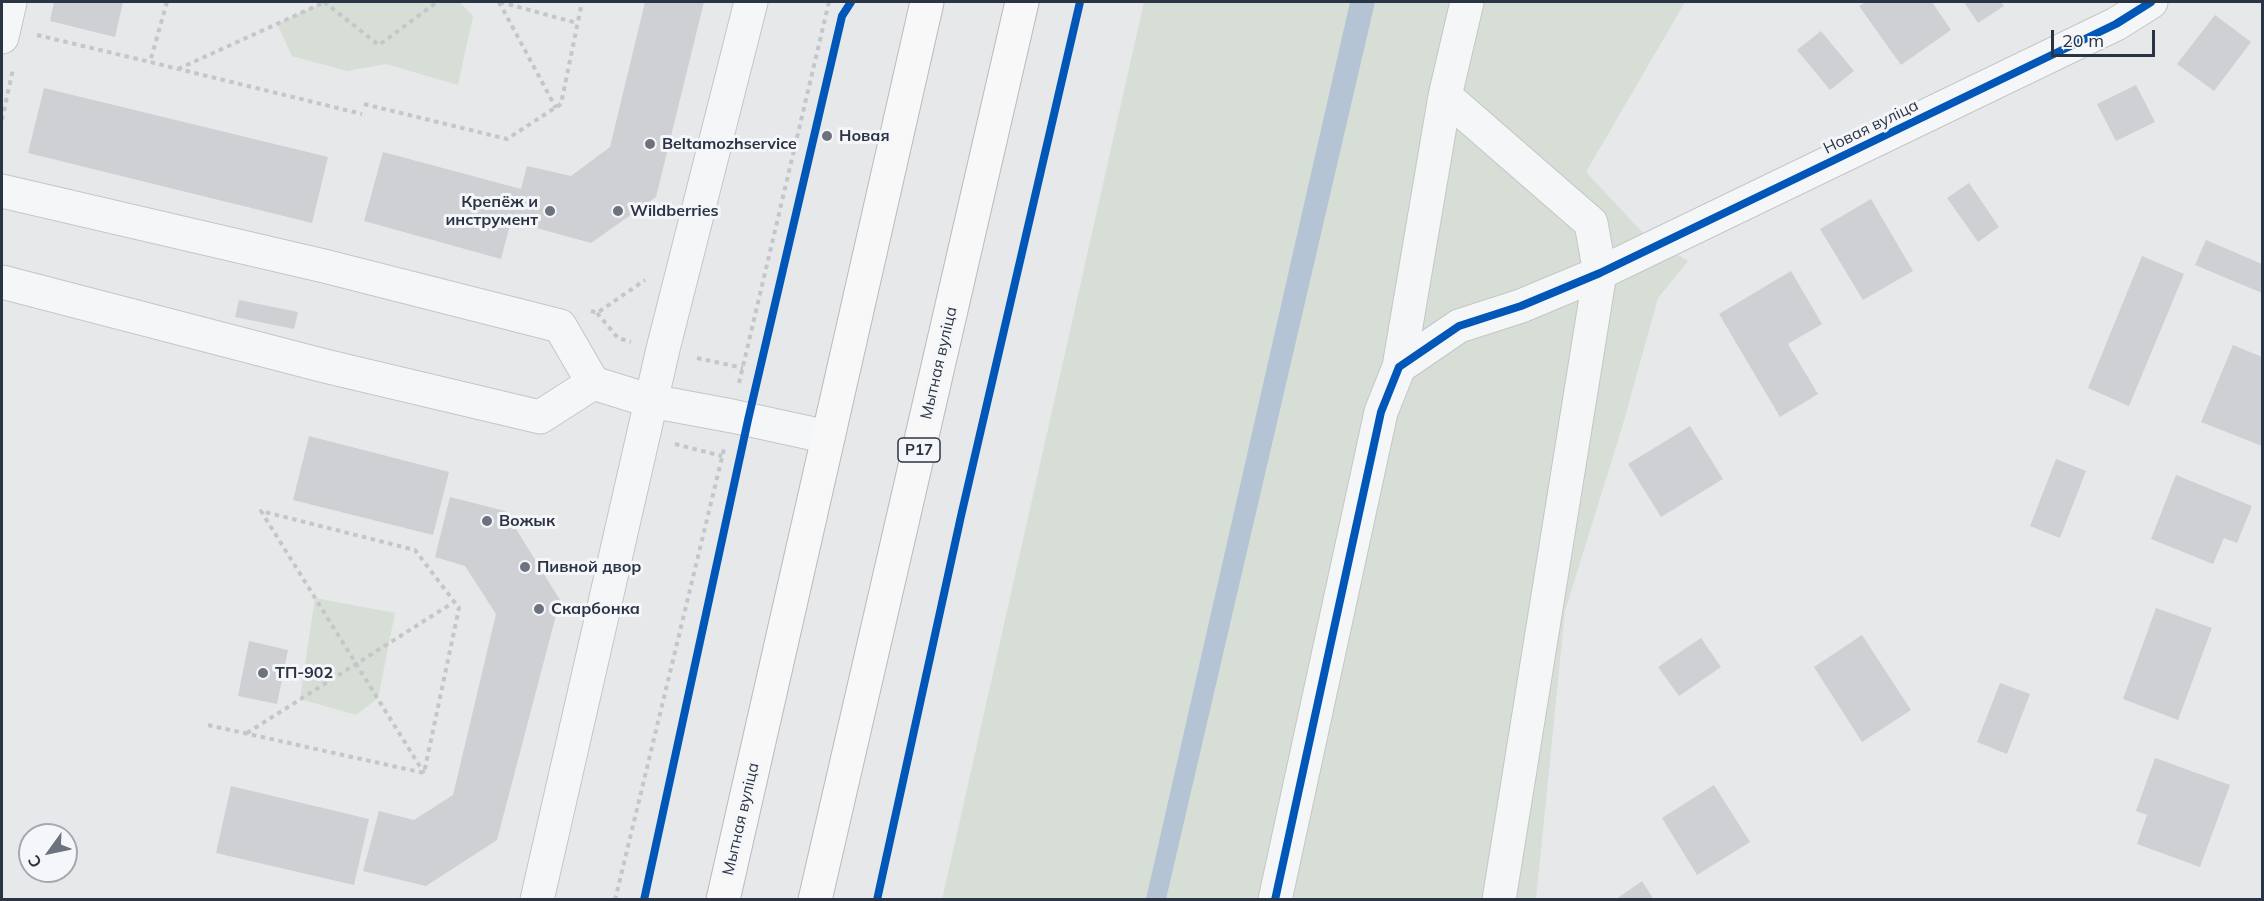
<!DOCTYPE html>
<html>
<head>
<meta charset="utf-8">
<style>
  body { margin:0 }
  #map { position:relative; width:2264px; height:901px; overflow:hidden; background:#e6e8ea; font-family:Mulish,sans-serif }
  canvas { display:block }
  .frame { position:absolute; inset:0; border:3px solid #2b3445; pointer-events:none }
  .north { position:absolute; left:18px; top:823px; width:60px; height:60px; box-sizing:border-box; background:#f4f6f9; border:2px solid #a4a8b1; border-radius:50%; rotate:237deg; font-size:16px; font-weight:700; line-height:24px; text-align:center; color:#2b3445 }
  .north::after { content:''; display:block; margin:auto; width:21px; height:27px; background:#6c737f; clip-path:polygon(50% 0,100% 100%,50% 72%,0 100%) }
  .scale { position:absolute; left:2051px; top:30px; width:104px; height:27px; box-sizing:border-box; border:3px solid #2b3445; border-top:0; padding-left:8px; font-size:18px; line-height:21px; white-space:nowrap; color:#2b3445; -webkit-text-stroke:4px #f4f6f9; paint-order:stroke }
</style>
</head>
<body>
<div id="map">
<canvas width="2264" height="901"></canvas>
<div class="frame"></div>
<div class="north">С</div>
<div class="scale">20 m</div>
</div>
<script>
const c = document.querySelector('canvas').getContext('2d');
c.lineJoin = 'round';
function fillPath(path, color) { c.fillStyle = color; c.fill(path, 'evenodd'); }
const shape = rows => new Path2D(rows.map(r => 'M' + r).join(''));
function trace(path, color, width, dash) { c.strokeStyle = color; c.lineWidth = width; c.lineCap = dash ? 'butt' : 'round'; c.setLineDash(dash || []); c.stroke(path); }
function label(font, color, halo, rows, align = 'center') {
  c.font = font + ' Mulish,sans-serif'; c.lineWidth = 6; c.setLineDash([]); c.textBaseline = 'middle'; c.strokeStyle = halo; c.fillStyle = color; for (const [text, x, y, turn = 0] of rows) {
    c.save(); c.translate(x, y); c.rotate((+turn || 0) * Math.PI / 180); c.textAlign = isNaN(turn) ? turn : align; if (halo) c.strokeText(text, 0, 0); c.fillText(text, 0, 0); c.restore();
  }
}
const green = shape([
  [324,2,459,2,473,16,458,85,386,64,347,71,292,56,277,24],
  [1144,2,1685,2,1586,172,1643,233,1688,261,1658,298,1623,424,1565,611,1536,899,942,900],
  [315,598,395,613,378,698,356,715,300,699]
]);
const water = shape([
  [1350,2,1375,2,1166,899,1146,899]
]);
const building = shape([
  [54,2,123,2,115,37,50,21],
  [645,2,704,2,656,197,591,243,511,221,501,259,364,221,383,152,521,189,527,166,571,176,610,147],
  [1866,2,1932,2,1951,30,1901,65,1859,6],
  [1964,2,2001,2,2004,6,1978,23],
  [2215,15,2251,42,2214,91,2177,64],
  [1821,31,1854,71,1830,90,1797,50],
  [2136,85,2155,122,2116,141,2097,104],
  [44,88,328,157,312,223,28,153],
  [1969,183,1999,227,1978,242,1947,198],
  [1871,199,1913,271,1863,300,1820,229],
  [2206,240,2262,264,2262,293,2195,265],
  [2142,256,2184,274,2129,406,2088,388],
  [1791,271,1822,324,1788,344,1818,394,1780,417,1719,314],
  [239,300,298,312,294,329,235,317],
  [2233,345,2262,357,2262,446,2201,422],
  [1690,426,1723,479,1661,517,1628,464],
  [309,436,449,472,433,535,293,500],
  [2056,459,2086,471,2060,538,2030,526],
  [2176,475,2252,506,2237,543,2224,538,2213,564,2151,539],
  [450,497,505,511,560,600,497,840,426,886,363,871,379,811,414,820,453,795,496,614,465,566,435,557],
  [2156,608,2212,628,2178,720,2123,699],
  [1862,635,1911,710,1862,742,1814,667],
  [1701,638,1721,667,1679,696,1658,667],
  [249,641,288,650,277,704,238,696],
  [2000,683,2030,694,2007,754,1977,742],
  [2155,758,2230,785,2200,867,2137,844,2147,815,2136,811],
  [1714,785,1750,842,1697,875,1662,818],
  [231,786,369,819,354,885,216,853],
  [1642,881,1654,900,1615,900]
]);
const path = shape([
  [167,2,150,62,362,114],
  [324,2,379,45,437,2],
  [499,2,556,108],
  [500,2,577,23],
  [37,35,150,62],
  [178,69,325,2],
  [364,104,507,139,561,104,582,2],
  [2,120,13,69],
  [591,311,597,313,645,280],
  [597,313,618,338,631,342],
  [697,358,743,368],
  [739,383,829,2],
  [675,444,722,456],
  [208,725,424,773,459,608,415,550,261,511,424,773],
  [247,733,454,602],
  [615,900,724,449]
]);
const minor = shape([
  [2,37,10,2],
  [1445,96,1591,223,1600,273,1499,900],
  [2,191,324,266,560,326,593,383,651,401,732,416,828,437],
  [2,282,325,366,540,417,593,383],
  [1399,367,1445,96,1467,2],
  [537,900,663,349,751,2],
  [1275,900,1381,412,1399,367,1459,326,1521,306,1600,273,2116,24,2151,2]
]);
const highway = shape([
  [723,900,927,2],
  [815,900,1022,2]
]);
const cycleway = shape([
  [644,900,748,420,842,16,851,2],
  [877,900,961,516,1080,2],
  [1275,900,1381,412,1399,367,1459,326,1521,306,1600,273,2116,24,2151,2]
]);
const markers = [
  [827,136,6,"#6c737f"],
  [650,144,6,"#6c737f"],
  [550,211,6,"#6c737f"],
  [618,211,6,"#6c737f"],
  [487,521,6,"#6c737f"],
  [525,567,6,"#6c737f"],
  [539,609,6,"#6c737f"],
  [263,673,6,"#6c737f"]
];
const shields = [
  [919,450,42]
];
const shieldNames = [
  ["Р17",919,450]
];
const streetNames = [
  ["Новая вуліца",1871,127,-26],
  ["Мытная вуліца",939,363,-77],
  ["Мытная вуліца",741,819,-77]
];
const poiNames = [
  ["Новая",839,136],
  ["Beltamozhservice",662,144],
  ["Крепёж и",538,202,"right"],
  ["инструмент",538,220,"right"],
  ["Wildberries",630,211],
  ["Вожык",499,521],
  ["Пивной двор",537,567],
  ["Скарбонка",551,609],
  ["ТП-902",275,673]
];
fillPath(green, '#d6ded6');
fillPath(water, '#b4c4d5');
fillPath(building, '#ced0d3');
trace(minor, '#c4c6c8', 35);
trace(highway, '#b8bbbf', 35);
trace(path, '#c5c6ca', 4, [4.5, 4.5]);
trace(minor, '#f5f6f7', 33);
trace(highway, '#f8f8f8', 33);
trace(cycleway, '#0057b8', 8);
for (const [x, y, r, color] of markers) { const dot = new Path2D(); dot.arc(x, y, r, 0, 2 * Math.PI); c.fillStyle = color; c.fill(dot); trace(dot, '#f4f6f9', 2); }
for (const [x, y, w] of shields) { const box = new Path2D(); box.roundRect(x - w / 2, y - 12, w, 24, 4.5); c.fillStyle = '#f4f6f9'; c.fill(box); trace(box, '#2b3445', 1.5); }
label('bold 15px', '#2b3445', null, shieldNames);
label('16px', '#2b3445', '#f4f6f9', streetNames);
label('bold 16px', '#2b3445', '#f4f6f9', poiNames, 'left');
</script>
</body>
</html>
